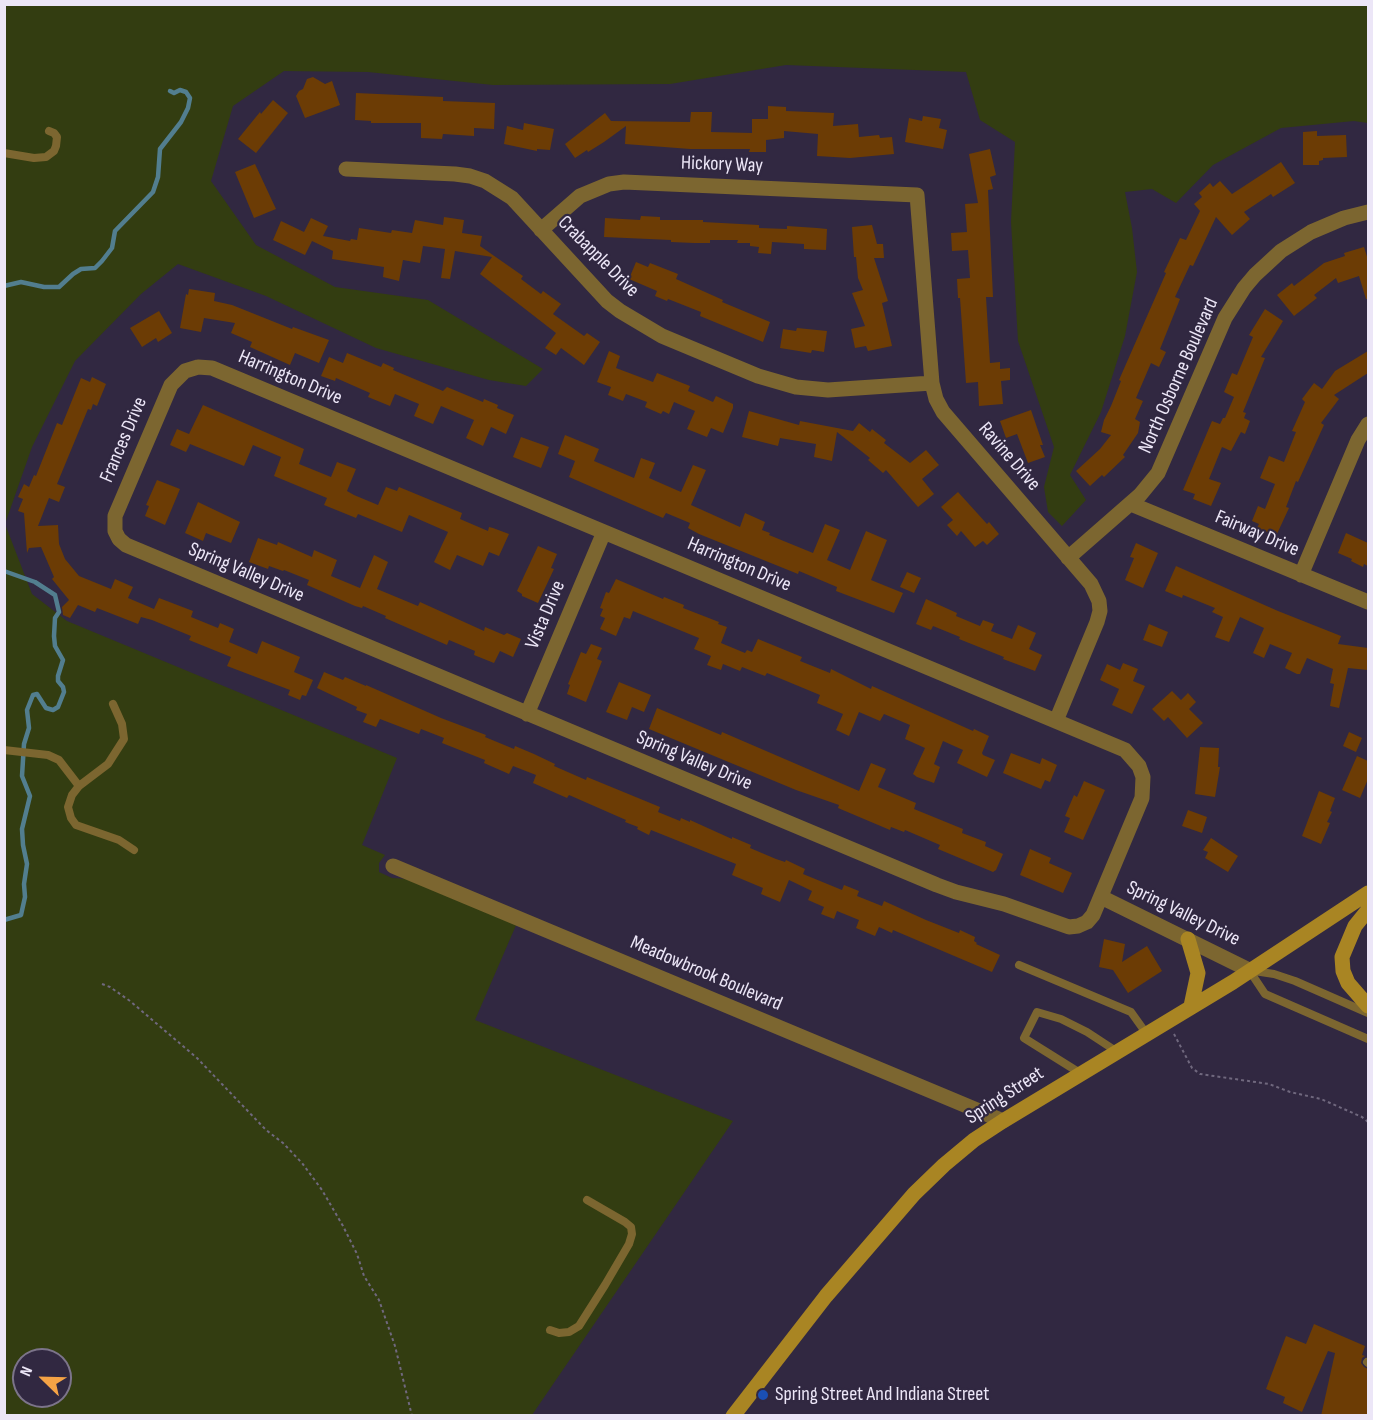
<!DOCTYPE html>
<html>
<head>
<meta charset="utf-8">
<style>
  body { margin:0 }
  #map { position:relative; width:1373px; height:1420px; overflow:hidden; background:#312841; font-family:"Sofia Sans Condensed",sans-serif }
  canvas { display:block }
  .frame { position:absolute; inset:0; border:6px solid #ece6f7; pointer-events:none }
  .north { position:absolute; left:12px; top:1348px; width:60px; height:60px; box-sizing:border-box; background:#312841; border:2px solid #7c748a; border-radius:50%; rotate:293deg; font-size:16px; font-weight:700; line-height:24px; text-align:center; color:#ece6f7 }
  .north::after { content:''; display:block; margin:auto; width:21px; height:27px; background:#f5a345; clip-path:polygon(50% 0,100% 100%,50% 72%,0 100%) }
</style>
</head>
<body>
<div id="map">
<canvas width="1373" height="1420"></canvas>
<div class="frame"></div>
<div class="north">N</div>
</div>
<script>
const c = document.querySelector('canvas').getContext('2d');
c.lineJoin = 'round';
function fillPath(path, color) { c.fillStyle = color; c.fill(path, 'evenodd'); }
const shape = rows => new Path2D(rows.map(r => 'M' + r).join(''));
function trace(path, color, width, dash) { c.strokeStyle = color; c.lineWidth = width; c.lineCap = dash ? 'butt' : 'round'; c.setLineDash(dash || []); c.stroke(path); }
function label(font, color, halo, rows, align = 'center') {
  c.font = font + ' "Sofia Sans Condensed",sans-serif'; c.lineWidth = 4.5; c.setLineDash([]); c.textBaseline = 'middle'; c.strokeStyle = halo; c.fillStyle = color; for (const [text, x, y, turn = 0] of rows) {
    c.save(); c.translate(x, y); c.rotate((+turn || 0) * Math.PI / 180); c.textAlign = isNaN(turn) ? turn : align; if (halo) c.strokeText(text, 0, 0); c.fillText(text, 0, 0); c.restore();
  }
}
const green = shape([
  [5,5,1368,5,1368,123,1354,121,1281,128,1213,165,1176,203,1152,189,1125,192,1132,228,1137,272,1125,336,1101,412,1070,475,1086,500,1062,526,1048,512,1044,487,1054,447,1018,341,1011,222,1015,142,980,120,966,72,786,65,670,84,493,85,368,72,284,71,233,106,211,181,256,245,335,287,428,300,543,369,526,386,489,380,376,348,266,296,178,264,141,294,75,361,32,447,5,524,32,594,67,621,397,758,362,845,385,855,379,863,379,872,392,878,408,879,517,923,475,1020,733,1121,532,1415,5,1415],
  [24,1360,60,1360,60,1396,24,1396]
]);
const stream = shape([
  [4,286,21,282,44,287,59,287,73,274,81,269,95,268,102,261,112,248,115,231,153,192,158,177,160,149,181,122,188,108,190,98,186,92,180,90,174,93,170,91],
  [4,571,35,582,55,595,59,612,55,618,54,636,55,646,63,660,58,676,58,681,63,687,64,692,58,707,53,710,46,708,37,694,33,695,27,710,29,728,24,744,22,776,30,796,22,829,23,845,27,864,24,884,25,897,21,915,4,920]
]);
const building = shape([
  [313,77,325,84,332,81,340,105,305,118,296,96,299,91,303,89,307,79],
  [356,93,443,97,443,101,495,103,494,129,474,128,474,136,443,134,442,139,421,138,421,123,371,123,371,121,355,120],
  [273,100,288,113,256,153,238,139,260,112,261,114],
  [768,106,786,107,786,111,834,113,833,126,858,124,859,137,879,135,880,138,892,137,894,154,850,158,817,156,818,134,784,131,784,138,766,140,766,152,749,152,750,149,690,149,625,144,626,126,604,142,588,152,587,150,575,158,565,144,605,113,611,121,690,122,691,112,712,112,711,132,752,133,752,119,768,119],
  [923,116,941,119,939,128,947,130,943,149,905,142,909,118,922,121],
  [524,123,554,129,550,150,537,149,537,151,504,144,507,126,523,130],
  [1317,131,1317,136,1346,135,1347,157,1323,158,1323,160,1319,161,1319,165,1303,165,1303,132],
  [990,149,996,175,990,177,993,189,988,190,993,297,986,297,990,363,1000,362,1000,369,1010,368,1010,380,1001,381,1003,404,979,406,978,382,966,383,960,298,958,298,957,279,970,278,968,250,952,251,951,233,967,232,965,204,978,203,969,154],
  [1281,162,1295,183,1273,197,1271,194,1244,212,1250,219,1232,235,1216,217,1193,266,1190,265,1175,297,1180,299,1160,349,1166,352,1159,367,1151,363,1136,398,1143,401,1135,419,1140,422,1138,433,1123,455,1125,457,1104,477,1102,475,1090,486,1076,471,1100,449,1111,435,1101,432,1104,420,1111,406,1121,381,1119,380,1166,273,1164,272,1180,238,1186,240,1200,211,1194,204,1202,197,1199,193,1210,183,1213,187,1220,181,1232,194],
  [255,164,276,209,254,218,235,172],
  [641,216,660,217,660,220,703,220,703,222,759,225,759,228,787,229,787,226,817,228,827,229,826,250,804,249,804,244,772,242,771,254,758,253,759,247,750,246,750,243,737,243,738,240,710,240,710,243,694,243,671,242,671,240,604,237,605,218,640,220],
  [444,217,464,220,462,233,482,236,480,246,523,276,521,279,541,294,543,291,561,304,553,314,584,336,587,333,600,342,584,365,561,348,556,355,545,348,556,333,480,274,492,257,455,251,450,279,441,278,445,249,423,246,420,263,403,260,399,281,383,277,384,267,332,259,333,251,312,241,305,255,273,240,281,221,304,232,311,218,328,226,323,236,350,241,351,239,357,240,359,228,391,233,392,230,412,233,415,220,443,225],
  [872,225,877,244,883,244,884,258,874,258,888,301,882,303,892,346,868,351,866,346,855,348,851,329,865,326,852,293,863,290,858,278,856,257,854,257,852,227],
  [1364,247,1368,260,1368,299,1366,299,1359,276,1338,283,1336,278,1314,295,1317,298,1294,316,1277,295,1292,283,1294,286,1324,263,1345,256,1344,253],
  [636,262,648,267,650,263,678,274,676,279,723,300,722,302,770,322,763,342,700,316,701,312,668,299,667,301,655,296,657,291,629,279],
  [189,289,215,293,214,301,232,305,292,329,293,327,329,340,319,363,295,353,290,365,250,347,252,342,231,333,235,323,204,318,201,332,180,328,186,294,188,295],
  [1265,309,1283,321,1261,357,1265,358,1243,412,1246,413,1244,418,1250,421,1245,434,1241,432,1231,451,1222,447,1209,479,1221,483,1211,506,1193,499,1195,494,1183,490,1212,421,1220,424,1223,418,1225,418,1234,397,1224,392,1232,373,1237,375,1253,337,1249,335],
  [159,311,172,333,158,342,156,338,142,347,130,328],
  [797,328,827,331,824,352,812,350,811,353,780,348,783,329,796,331],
  [609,351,620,356,616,368,653,382,657,373,690,386,688,391,713,402,716,396,733,404,733,408,723,433,711,428,707,437,687,429,695,411,674,402,669,414,663,411,661,414,645,407,647,402,626,394,623,401,608,395,611,387,597,382],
  [1368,351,1368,373,1334,395,1339,399,1321,423,1324,425,1298,482,1296,481,1286,507,1289,508,1276,536,1257,528,1259,524,1252,521,1258,506,1265,509,1275,484,1260,478,1269,456,1284,462,1296,432,1292,431,1305,402,1302,399,1314,383,1322,389,1335,371],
  [347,353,381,367,383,363,394,368,393,370,443,391,447,387,483,402,484,399,498,405,497,408,514,415,506,434,491,427,483,446,466,438,474,420,441,406,433,424,414,416,419,404,395,394,390,406,368,397,370,393,336,378,335,381,321,376,329,357,343,363],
  [92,377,106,384,97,406,93,404,91,410,88,409,57,484,65,487,59,502,49,498,38,526,58,525,59,544,65,559,79,576,111,589,115,579,133,587,128,598,154,609,159,598,193,611,191,617,218,628,220,623,234,629,229,642,257,654,262,641,300,657,294,672,313,680,306,696,302,695,300,700,288,695,290,690,227,666,231,657,189,640,191,636,152,620,141,617,138,624,97,608,95,612,78,605,70,618,63,615,62,607,69,600,52,579,54,577,41,547,29,548,27,553,24,513,18,511,23,499,18,497,24,484,29,487,34,475,36,476,57,423,62,425,81,378,90,382],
  [203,405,304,449,299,464,331,477,337,462,356,469,347,491,354,495,378,505,386,487,397,491,399,487,462,513,460,519,488,531,489,527,493,528,509,534,499,556,489,552,483,566,457,555,450,570,434,562,448,532,409,515,402,532,358,514,356,518,324,505,327,498,274,476,281,457,253,445,244,466,190,444,186,452,170,445,177,429,189,434],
  [1031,410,1043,445,1040,445,1045,457,1028,463,1017,434,1006,438,1000,421],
  [749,411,799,425,800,421,853,431,859,423,870,432,872,429,886,440,884,443,910,463,926,450,939,465,922,479,934,494,918,507,886,470,883,473,868,460,870,458,837,432,832,461,814,457,816,444,780,438,778,446,742,437],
  [565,435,599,449,594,461,634,478,641,458,655,463,649,478,681,492,693,465,706,470,691,505,740,527,745,513,765,522,762,530,770,533,769,535,813,553,825,524,840,530,827,560,850,570,866,531,887,540,871,580,903,593,894,613,836,591,837,587,799,571,798,574,699,534,688,528,690,523,666,513,663,518,569,477,575,461,558,454],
  [521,437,549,447,541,468,513,457],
  [157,480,180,489,165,525,145,516,149,506,146,505],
  [958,492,987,524,989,522,999,534,987,545,983,541,975,547,961,531,957,536,947,525,953,520,941,507],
  [198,502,240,522,231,543,206,533,203,541,185,533],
  [1346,533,1368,543,1368,566,1364,564,1363,567,1351,561,1352,559,1338,553],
  [258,538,277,545,278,542,312,557,314,550,337,560,331,576,360,588,374,555,388,562,377,589,418,606,420,602,484,631,485,627,504,635,507,633,521,639,513,657,500,651,494,663,474,655,475,651,449,640,447,645,385,618,386,616,363,606,362,608,355,606,307,585,309,580,284,570,283,571,269,566,268,569,249,562],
  [1136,543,1158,553,1143,588,1125,580,1134,558,1130,557],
  [538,546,557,554,551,568,554,569,538,603,522,596,522,594,517,591],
  [1176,566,1278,611,1341,636,1338,644,1368,648,1368,670,1348,668,1339,708,1330,706,1334,684,1330,683,1333,669,1307,658,1300,674,1297,674,1285,668,1292,653,1270,644,1264,658,1253,653,1264,628,1240,617,1229,642,1215,637,1223,617,1212,612,1215,608,1183,595,1182,598,1165,591],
  [907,572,921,578,914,593,900,587],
  [616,579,663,599,664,597,684,605,683,608,719,622,718,624,727,627,721,643,745,653,747,650,752,652,758,639,802,657,800,661,830,673,831,669,871,689,872,686,973,731,974,729,989,736,982,753,983,755,995,760,987,777,957,763,963,750,943,741,934,764,940,767,934,783,917,777,913,774,925,748,905,739,910,725,884,714,880,721,859,712,849,736,836,730,843,714,817,703,820,695,767,673,765,676,742,667,740,671,723,664,721,670,707,665,711,656,694,649,699,638,633,611,630,619,624,617,616,636,600,629,605,618,600,616,603,609,600,608,606,592,609,593],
  [926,599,957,613,956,616,980,626,983,620,994,624,991,631,1012,639,1018,625,1036,633,1029,649,1042,655,1035,671,1003,659,1004,657,959,639,960,637,933,626,931,630,916,624],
  [1149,624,1168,632,1162,647,1143,640],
  [591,644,602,648,597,659,602,661,586,702,567,694,570,685,568,684,581,652,586,654],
  [1123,663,1138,669,1133,681,1145,686,1132,714,1112,705,1119,689,1100,680,1107,664,1120,670],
  [324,672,343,680,345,677,366,686,366,685,441,718,486,735,485,737,514,749,515,746,534,754,555,764,554,766,586,780,587,777,660,807,658,812,680,821,681,818,690,822,690,820,732,839,732,837,751,845,750,848,776,859,785,862,786,860,805,869,803,874,842,890,844,885,859,891,857,896,882,906,884,901,926,920,959,933,960,930,975,937,974,941,977,943,976,944,1000,955,992,972,893,930,892,933,879,927,875,936,856,928,859,920,837,911,834,919,821,914,824,907,808,900,812,891,789,880,780,902,761,894,763,888,732,875,736,864,651,830,649,835,637,829,638,827,625,822,626,820,569,795,567,798,533,783,536,775,513,766,509,774,484,763,485,760,442,743,444,738,421,729,419,734,380,719,376,727,363,722,367,714,356,710,357,707,317,688],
  [619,682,651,695,644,712,632,707,627,720,606,712],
  [1172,691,1181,700,1188,693,1196,702,1189,709,1203,723,1187,738,1168,717,1164,721,1152,709],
  [657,708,721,735,722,732,859,791,871,763,886,769,878,787,916,803,914,809,963,829,962,833,986,842,985,846,1003,854,996,870,993,872,938,849,940,845,905,830,904,832,891,827,890,830,838,808,839,805,796,790,649,729],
  [1349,732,1362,738,1356,752,1343,746],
  [1200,747,1219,748,1218,767,1220,767,1215,797,1195,794],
  [1011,753,1040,764,1042,758,1057,765,1050,782,1045,780,1041,789,1003,773],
  [1357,756,1368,761,1368,779,1360,798,1342,790],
  [1084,781,1105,790,1083,840,1064,832,1070,818,1065,816,1074,795,1077,797],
  [1319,791,1335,798,1330,811,1332,812,1327,822,1330,823,1321,844,1302,836],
  [1188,810,1207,817,1202,833,1182,826],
  [1211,838,1238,856,1228,872,1205,858,1208,852,1203,850],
  [1030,849,1051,858,1049,863,1072,873,1063,893,1020,875],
  [1104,939,1125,944,1122,962,1147,946,1162,971,1128,993,1113,970,1099,967],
  [1314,1324,1365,1346,1362,1355,1365,1356,1362,1358,1361,1363,1364,1367,1368,1369,1368,1416,1321,1416,1335,1353,1328,1351,1302,1412,1283,1403,1285,1397,1266,1389,1286,1336,1306,1344]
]);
const path = shape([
  [102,984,110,987,130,1001,197,1058,266,1130,283,1143,302,1163,322,1190,343,1226,357,1254,364,1276,379,1300,395,1346,412,1416],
  [1174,1034,1192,1068,1200,1074,1269,1084,1290,1092,1321,1099,1362,1117,1368,1122]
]);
const lane = shape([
  [4,153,34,158,46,157,54,151,56,146,57,137,54,133,49,131],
  [113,704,122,724,124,739,108,764,79,786,72,795,68,807,71,818,76,825,119,840,134,850],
  [4,750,48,755,59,760,79,786],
  [1019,965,1131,1012,1146,1033],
  [1249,970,1265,994,1368,1039],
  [1254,971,1274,974,1295,981,1368,1013],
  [1080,1073,1024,1038,1037,1012,1061,1019,1087,1032,1116,1051],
  [550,1330,559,1333,569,1332,579,1326,605,1285,629,1244,632,1234,631,1227,625,1222,587,1200],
  [1367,1362,1368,1363]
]);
const street = shape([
  [346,169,455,174,470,176,485,181,512,198,607,301,620,311,662,336,758,376,796,387,828,390,932,383],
  [541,230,580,196,609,184,624,182,917,195,932,383,936,399,943,412,1091,584,1099,601,1100,611,1097,622,1056,721],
  [198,367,212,368,1125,750,1139,766,1143,777,1142,798,1093,915,1087,922,1078,926,1069,927,1004,904,956,892,937,885,126,545,119,539,115,531,115,516,171,385,185,371,198,367],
  [1131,504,1368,602],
  [1068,558,1140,495,1158,473,1225,318,1244,288,1255,275,1281,251,1311,232,1344,218,1368,212],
  [1301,575,1358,440,1368,424],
  [527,714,604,532],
  [393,866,1003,1121],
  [1101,897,1249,970]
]);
const secondary = shape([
  [1368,910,1355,926,1342,957,1343,971,1348,983,1368,1006],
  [1188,939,1198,973,1191,1006],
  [733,1416,826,1296,914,1194,944,1165,974,1140,1003,1121,1233,982,1368,893]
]);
const markers = [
  [763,1395,6,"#1a4fb4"]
];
const streetNames = [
  ["Hickory Way",722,165,2],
  ["Crabapple Drive",598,257,45],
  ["North Osborne Boulevard",1179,376,-66],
  ["Harrington Drive",290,378,23],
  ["Frances Drive",124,440,-67],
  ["Ravine Drive",1009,457,49],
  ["Fairway Drive",1257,534,23],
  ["Harrington Drive",739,565,23],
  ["Spring Valley Drive",246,573,23],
  ["Vista Drive",546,615,-67],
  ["Spring Valley Drive",694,761,23],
  ["Spring Valley Drive",1183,914,26],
  ["Meadowbrook Boulevard",706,974,23],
  ["Spring Street",1005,1096,-33]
];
const poiNames = [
  ["Spring Street And Indiana Street",775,1395]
];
fillPath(green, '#333d11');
trace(stream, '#527e8f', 4.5);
fillPath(building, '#6c3c05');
trace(path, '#70687e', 2, [3, 3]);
trace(lane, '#7c6630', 8);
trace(street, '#7c6630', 15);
trace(secondary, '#a98523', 15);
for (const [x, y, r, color] of markers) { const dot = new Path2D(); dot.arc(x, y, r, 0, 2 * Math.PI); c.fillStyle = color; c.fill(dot); trace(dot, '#312841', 2); }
label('20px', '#ece6f7', '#312841', streetNames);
label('20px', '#ece6f7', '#312841', poiNames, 'left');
</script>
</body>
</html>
